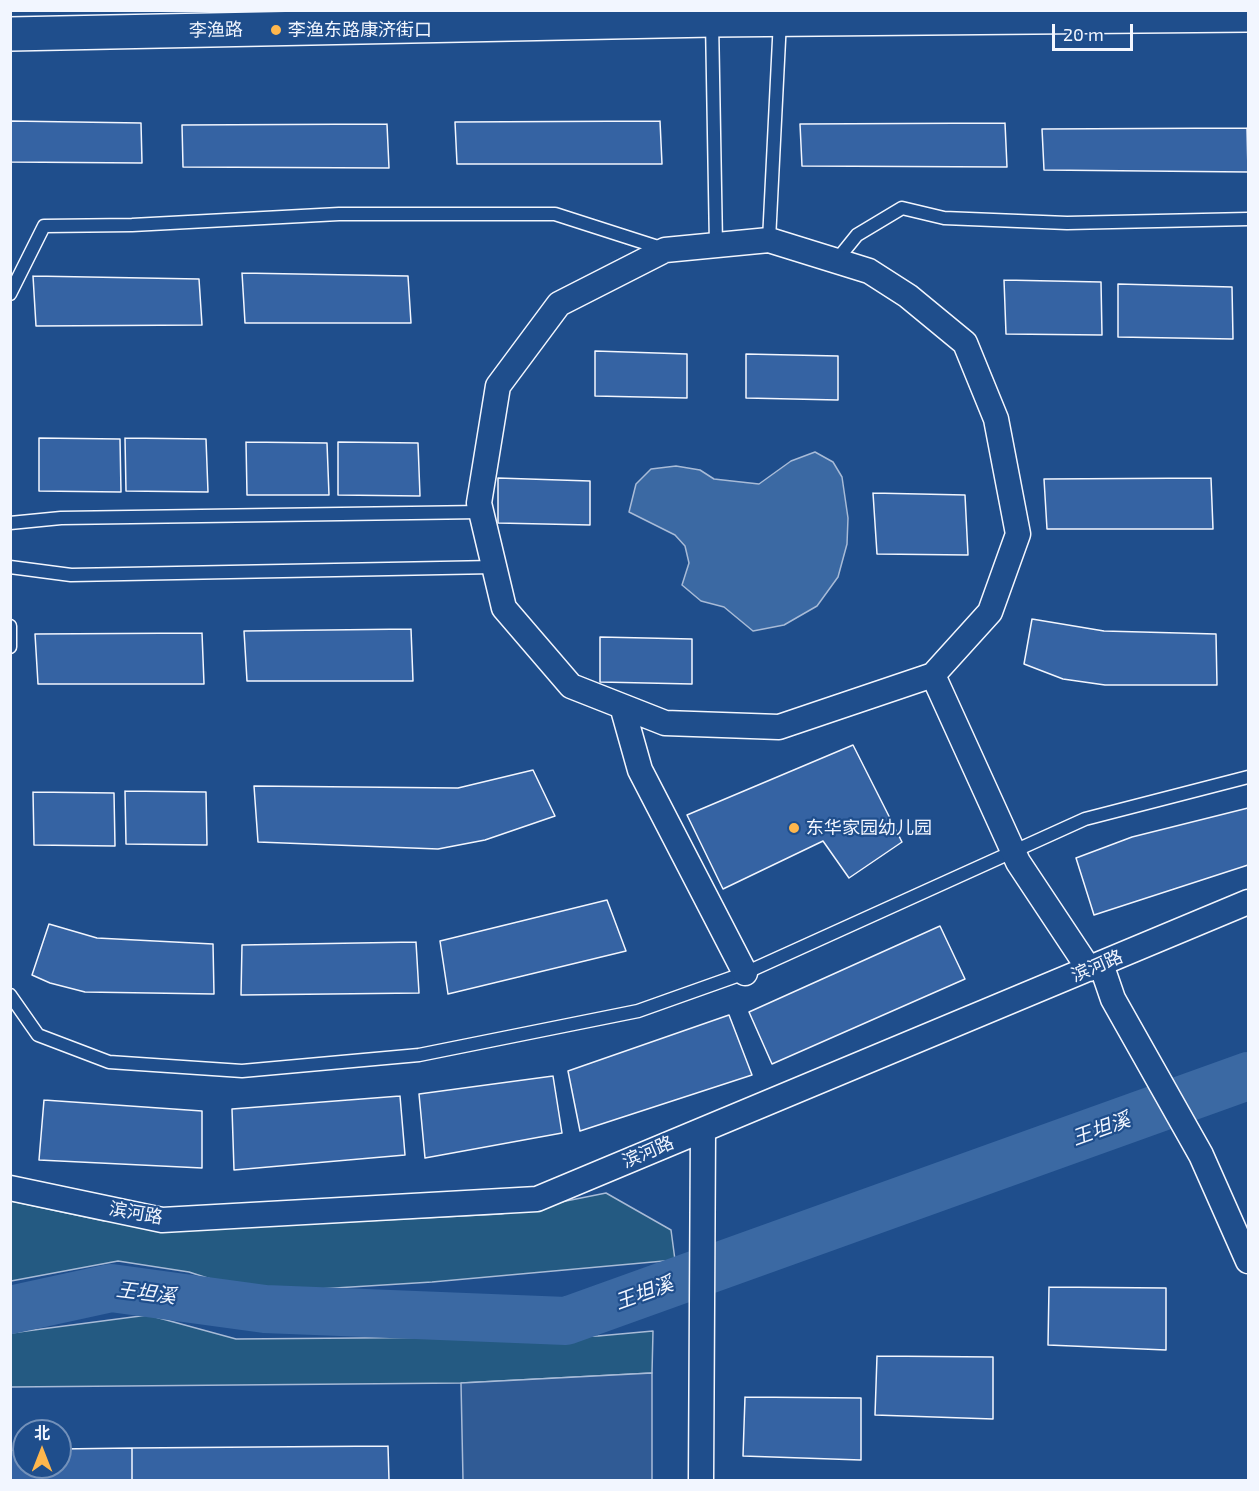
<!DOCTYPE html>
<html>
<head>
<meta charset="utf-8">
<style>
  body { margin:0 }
  #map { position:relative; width:1259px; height:1491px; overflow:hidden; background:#1f4e8c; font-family:"Exo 2","Noto Sans SC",sans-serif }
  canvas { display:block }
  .frame { position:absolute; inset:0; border:12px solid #f2f6ff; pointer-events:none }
  .north { position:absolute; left:12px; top:1419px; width:60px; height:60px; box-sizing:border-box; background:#1f4e8c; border:2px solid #7391ba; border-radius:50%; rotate:0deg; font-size:16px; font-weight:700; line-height:24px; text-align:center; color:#f2f6ff }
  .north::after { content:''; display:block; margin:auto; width:21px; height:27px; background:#ffb74d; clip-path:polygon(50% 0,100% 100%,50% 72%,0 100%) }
  .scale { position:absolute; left:1052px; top:24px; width:81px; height:27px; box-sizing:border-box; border:3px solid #f2f6ff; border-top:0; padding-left:8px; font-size:18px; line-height:21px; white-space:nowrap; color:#f2f6ff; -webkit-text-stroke:4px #1f4e8c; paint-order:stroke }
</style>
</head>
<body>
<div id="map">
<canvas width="1259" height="1491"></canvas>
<div class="frame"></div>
<div class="north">北</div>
<div class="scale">20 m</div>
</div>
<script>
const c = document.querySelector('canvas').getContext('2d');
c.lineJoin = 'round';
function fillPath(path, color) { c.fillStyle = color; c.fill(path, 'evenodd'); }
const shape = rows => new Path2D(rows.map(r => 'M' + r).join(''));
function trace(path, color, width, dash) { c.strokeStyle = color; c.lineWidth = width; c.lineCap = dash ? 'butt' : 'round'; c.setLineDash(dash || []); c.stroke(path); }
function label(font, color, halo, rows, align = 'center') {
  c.font = font + ' "Exo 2","Noto Sans SC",sans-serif'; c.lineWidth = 4.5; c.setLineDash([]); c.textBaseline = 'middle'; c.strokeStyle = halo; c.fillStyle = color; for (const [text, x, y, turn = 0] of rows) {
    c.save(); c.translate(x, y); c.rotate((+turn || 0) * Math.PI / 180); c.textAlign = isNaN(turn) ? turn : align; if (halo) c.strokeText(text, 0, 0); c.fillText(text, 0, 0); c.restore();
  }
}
const green = shape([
  [606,1193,671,1230,675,1260,432,1282,254,1293,189,1272,118,1261,11,1281,11,1201,104,1221,266,1226,501,1214,606,1193],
  [148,1315,236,1339,598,1336,653,1331,652,1373,461,1383,11,1387,11,1333,148,1315]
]);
const parking = shape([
  [652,1373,652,1480,463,1480,461,1383,652,1373]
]);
const water = shape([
  [815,452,833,462,842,477,848,518,847,544,838,577,817,606,784,625,753,631,724,607,701,601,682,585,689,563,685,546,675,535,629,512,636,484,651,469,676,466,700,470,714,479,759,484,791,461,815,452]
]);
const river = shape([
  [10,1310,111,1288,265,1309,566,1321,1248,1076]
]);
const building = shape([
  [10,121,141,123,142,163,10,162,10,121],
  [660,121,662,164,457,164,455,122,660,121],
  [1005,123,1007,167,802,166,800,124,1005,123],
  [387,124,389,168,183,167,182,125,387,124],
  [1247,128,1248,172,1044,170,1042,129,1247,128],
  [242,273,408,276,411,323,245,323,242,273],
  [33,276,199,279,202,325,36,326,33,276],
  [1004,280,1101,282,1102,335,1006,334,1004,280],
  [1118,284,1232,287,1233,339,1118,337,1118,284],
  [595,351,687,354,687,398,595,396,595,351],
  [746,354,838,356,838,400,746,398,746,354],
  [39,438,120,439,121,492,39,491,39,438],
  [125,438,206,439,208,492,126,491,125,438],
  [246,442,327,443,329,495,247,495,246,442],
  [338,442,418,443,420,496,338,495,338,442],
  [498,478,590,481,590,525,498,523,498,478],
  [1211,478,1213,529,1047,529,1044,479,1211,478],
  [873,493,965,495,968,555,877,554,873,493],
  [1032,619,1104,631,1216,634,1217,685,1105,685,1063,679,1024,664,1032,619],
  [411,629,413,681,247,681,244,631,411,629],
  [202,633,204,684,38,684,35,634,202,633],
  [600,637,692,639,692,684,600,682,600,637],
  [853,745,902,842,849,878,823,841,723,889,687,815,853,745],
  [533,770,555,816,485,840,438,849,258,842,254,786,458,788,533,770],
  [125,791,206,792,207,845,126,844,125,791],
  [33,792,114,793,115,846,34,845,33,792],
  [1248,808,1248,865,1094,915,1076,858,1132,837,1248,808],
  [607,900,626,951,448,994,440,941,607,900],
  [49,924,97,938,213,944,214,994,85,992,50,983,32,975,49,924],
  [940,926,965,979,772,1064,749,1012,940,926],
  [416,942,419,993,241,995,242,945,416,942],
  [729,1015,752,1075,580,1131,568,1071,729,1015],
  [553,1076,562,1133,425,1158,419,1094,553,1076],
  [400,1096,405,1155,234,1170,232,1109,400,1096],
  [44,1100,202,1111,202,1168,39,1160,44,1100],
  [1049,1287,1166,1288,1166,1350,1048,1345,1049,1287],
  [877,1356,993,1357,993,1419,875,1415,877,1356],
  [745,1397,861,1398,861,1460,743,1456,745,1397],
  [388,1446,389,1480,132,1480,132,1448,388,1446],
  [132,1448,132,1480,10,1480,10,1450,24,1450,24,1467,60,1467,60,1449,132,1448]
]);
const service = shape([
  [712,21,716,245],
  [769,240,780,20],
  [836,261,857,235,902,208,944,218,1067,223,1248,219],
  [10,294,44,226,132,225,339,214,555,214,664,249],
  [10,523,61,518,481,512],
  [10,567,71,575,494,567],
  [10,626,10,647],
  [10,995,38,1035,109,1062,242,1071,419,1055,638,1011,745,973,1085,819,1248,777]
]);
const minor = shape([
  [769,240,869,271,908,296,965,343,996,419,1018,534,990,612,933,675,779,727,665,723,571,686,504,608,479,503,498,386,559,304,665,250,769,240],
  [933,675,1018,862,1089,969],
  [622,706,640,770,745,973],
  [1101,964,1113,999,1201,1155,1248,1261],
  [10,1188,162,1220,537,1199,1248,902],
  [701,1480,703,1130]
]);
const primary = shape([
  [10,34,712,20,1248,15]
]);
const markers = [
  [276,30,6,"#ffb74d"],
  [794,828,6,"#ffb74d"]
];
const streetNames = [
  ["李渔路",216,30,-1],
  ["滨河路",1097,966,-23],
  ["滨河路",648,1152,-23],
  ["滨河路",136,1213,10]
];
const poiNames = [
  ["李渔东路康济街口",288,30],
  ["东华家园幼儿园",806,828]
];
const waterNames = [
  ["王坦溪",1101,1129,-20],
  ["王坦溪",146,1293,7],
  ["王坦溪",644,1293,-20]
];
fillPath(green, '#245a82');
trace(green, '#a8bbd7', 1.5);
fillPath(parking, '#305b95');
trace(parking, '#a8bbd7', 1.5);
fillPath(water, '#3b69a3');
trace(water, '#a8bbd7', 1.5);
trace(river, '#3b69a3', 48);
fillPath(building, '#3563a3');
trace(building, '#f2f6ff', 1.5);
trace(service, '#f2f6ff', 15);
trace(minor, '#f2f6ff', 27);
trace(primary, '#f2f6ff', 36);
trace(service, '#1f4e8c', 12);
trace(minor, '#1f4e8c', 24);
trace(primary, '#1f4e8c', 33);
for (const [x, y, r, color] of markers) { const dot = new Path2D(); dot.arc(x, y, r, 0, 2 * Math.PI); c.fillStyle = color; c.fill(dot); trace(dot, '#1f4e8c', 2); }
label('18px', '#f2f6ff', '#1f4e8c', streetNames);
label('18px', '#f2f6ff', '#1f4e8c', poiNames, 'left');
label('italic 20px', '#f2f6ff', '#1f4e8c', waterNames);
</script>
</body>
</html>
